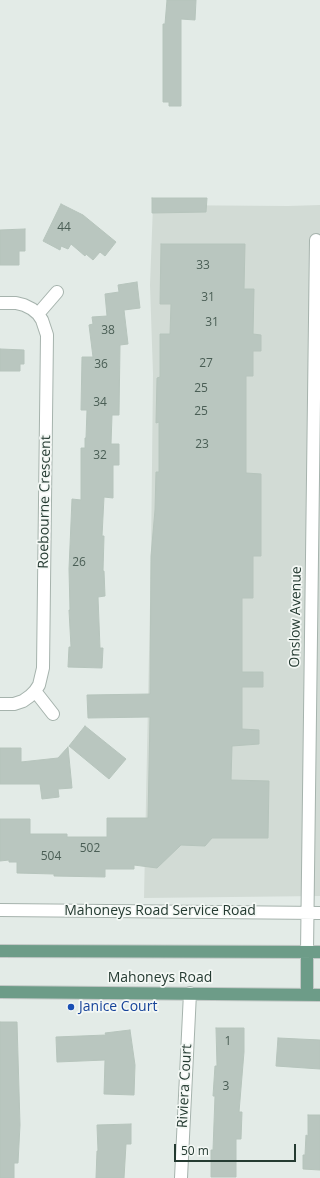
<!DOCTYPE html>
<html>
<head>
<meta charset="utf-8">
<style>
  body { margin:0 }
  #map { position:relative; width:320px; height:1178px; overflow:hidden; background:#e3ebe7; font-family:"Open Sans",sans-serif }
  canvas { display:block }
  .scale { position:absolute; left:174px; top:1144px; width:122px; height:18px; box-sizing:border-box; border:2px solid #253b32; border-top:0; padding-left:5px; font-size:12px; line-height:14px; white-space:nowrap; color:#253b32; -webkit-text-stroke:3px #f4f8f5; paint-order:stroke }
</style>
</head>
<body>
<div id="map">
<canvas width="320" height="1178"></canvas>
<div class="scale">50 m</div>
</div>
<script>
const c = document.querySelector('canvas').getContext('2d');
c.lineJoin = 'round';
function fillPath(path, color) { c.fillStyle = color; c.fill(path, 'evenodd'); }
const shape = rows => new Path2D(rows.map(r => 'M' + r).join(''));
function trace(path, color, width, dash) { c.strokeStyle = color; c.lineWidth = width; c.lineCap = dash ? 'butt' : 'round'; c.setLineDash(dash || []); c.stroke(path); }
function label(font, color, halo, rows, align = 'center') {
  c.font = font + ' "Open Sans",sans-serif'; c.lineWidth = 3.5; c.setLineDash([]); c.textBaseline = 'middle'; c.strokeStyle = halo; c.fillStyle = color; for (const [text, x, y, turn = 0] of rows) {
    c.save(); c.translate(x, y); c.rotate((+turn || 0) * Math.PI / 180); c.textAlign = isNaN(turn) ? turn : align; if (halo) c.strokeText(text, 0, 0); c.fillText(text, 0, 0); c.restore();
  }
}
const built = shape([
  [153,205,288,206,320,205,320,896,144,898,151,556,153,374,150,285]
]);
const building = shape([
  [167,0,196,0,195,20,181,19,181,106,169,106,169,102,163,102,163,24,165,24,167,0],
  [152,198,207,198,206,212,152,213,152,198],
  [61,204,83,215,116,242,105,256,100,252,93,260,86,254,85,256,71,244,68,249,61,246,60,250,43,241,61,204],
  [25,229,25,251,19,251,19,265,0,265,0,230,25,229],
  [161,244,245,244,244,289,254,289,253,334,261,335,261,351,253,351,253,376,246,376,246,473,261,474,261,556,253,556,253,598,242,598,242,672,263,672,263,687,242,687,242,729,259,730,259,744,232,746,231,780,269,781,268,838,212,838,205,846,181,845,157,868,134,865,134,869,105,869,105,877,54,876,54,874,17,873,17,862,9,862,9,860,0,861,0,819,30,819,30,834,67,834,67,837,107,837,107,818,148,818,150,717,88,718,87,695,150,694,151,556,155,510,156,472,159,472,159,422,156,423,157,378,160,377,160,334,170,334,171,304,160,304,161,244],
  [137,282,140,308,124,310,128,344,120,345,119,415,112,415,111,444,119,444,119,465,113,465,113,498,104,497,102,536,104,536,103,571,104,571,105,596,98,597,100,648,103,648,102,668,68,667,69,647,71,647,69,610,70,610,69,569,72,499,81,500,81,448,85,448,85,438,86,438,87,410,81,410,82,357,93,357,89,325,93,324,92,317,107,316,105,294,119,292,118,285,137,282],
  [0,349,24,350,24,364,20,364,20,371,0,371,0,349],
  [85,726,126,759,109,779,69,746,85,726],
  [68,747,72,788,58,789,59,797,42,799,40,784,0,784,0,748,21,748,21,762,58,758,68,747],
  [0,1022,17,1022,20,1125,18,1163,14,1163,14,1178,0,1178,0,1022],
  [216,1028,244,1028,244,1052,239,1112,242,1112,241,1139,236,1139,236,1177,211,1177,211,1150,213,1150,215,1096,213,1096,215,1066,217,1066,216,1028],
  [130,1030,135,1065,134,1095,104,1094,105,1060,57,1062,56,1037,106,1035,105,1033,130,1030],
  [278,1038,320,1040,320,1069,276,1066,278,1038],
  [308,1115,320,1115,320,1170,303,1169,303,1155,305,1155,306,1135,308,1136,308,1115],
  [131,1124,131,1144,126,1144,124,1178,96,1178,97,1151,98,1151,97,1125,131,1124]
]);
const minor = shape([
  [0,303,16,303,24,305,32,309,38,314,42,320,47,335,43,668,39,685,35,691,30,696,23,701,14,704,0,704],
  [38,314,57,292],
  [35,691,53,714],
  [0,910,320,913],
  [307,952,316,240],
  [181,1178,190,993]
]);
const primary = shape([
  [0,951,320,952],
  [0,992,320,995],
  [307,995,307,952]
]);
const markers = [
  [71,1007,4,"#1a4fb4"]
];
const numberNames = [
  ["44",64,228],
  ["33",203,266],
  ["31",208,298],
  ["31",212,323],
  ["38",108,331],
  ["27",206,364],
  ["36",101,365],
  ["25",201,389],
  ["34",100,403],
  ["25",201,412],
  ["23",202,445],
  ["32",100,456],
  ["26",79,563],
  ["502",90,849],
  ["504",51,857],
  ["1",228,1042],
  ["3",226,1087]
];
const streetNames = [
  ["Roebourne Crescent",45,502,-89],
  ["Onslow Avenue",296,617,-89],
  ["Mahoneys Road Service Road",160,911],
  ["Mahoneys Road",160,978],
  ["Riviera Court",185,1086,-87]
];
const transitNames = [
  ["Janice Court",79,1007]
];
fillPath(built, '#d2dbd5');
fillPath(building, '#b9c6bf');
trace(building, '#b6c4bc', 1);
trace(minor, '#a6b3ad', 14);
trace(primary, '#c2c8c6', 14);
trace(minor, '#fff', 12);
trace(primary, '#6d9c88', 12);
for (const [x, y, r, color] of markers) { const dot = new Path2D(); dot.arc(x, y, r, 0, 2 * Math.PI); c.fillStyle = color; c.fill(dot); trace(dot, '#f4f8f5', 1.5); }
label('12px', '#4a5e55', null, numberNames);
label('14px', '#253b32', '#f4f8f5', streetNames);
label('14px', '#164399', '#f4f8f5', transitNames, 'left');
</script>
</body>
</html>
